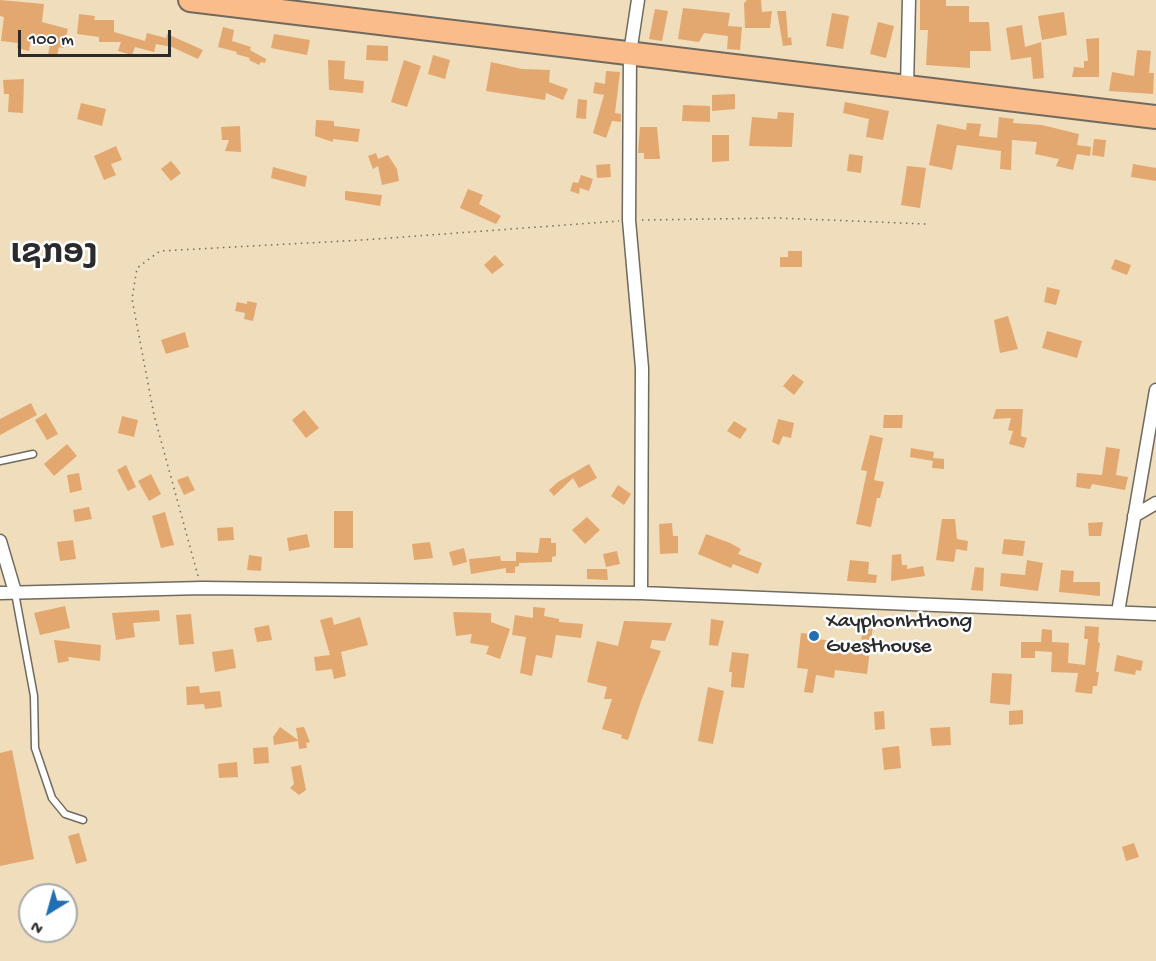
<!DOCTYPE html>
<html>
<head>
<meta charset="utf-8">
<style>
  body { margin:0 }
  #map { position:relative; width:1156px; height:961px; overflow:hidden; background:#efddbc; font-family:"Gochi Hand",sans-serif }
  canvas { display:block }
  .north { position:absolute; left:18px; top:883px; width:60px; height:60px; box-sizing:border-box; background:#fff; border:2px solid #aaa; border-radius:50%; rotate:217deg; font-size:16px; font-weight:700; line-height:24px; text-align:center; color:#2b2b2b }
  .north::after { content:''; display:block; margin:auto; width:21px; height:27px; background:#1f6fb2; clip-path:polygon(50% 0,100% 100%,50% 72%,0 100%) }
  .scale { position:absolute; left:18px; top:30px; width:153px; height:27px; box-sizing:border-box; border:3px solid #2b2b2b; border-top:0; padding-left:8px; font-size:18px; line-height:21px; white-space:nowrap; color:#2b2b2b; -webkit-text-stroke:4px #fff; paint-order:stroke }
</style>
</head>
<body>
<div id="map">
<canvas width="1156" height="961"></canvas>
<div class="north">N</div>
<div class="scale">100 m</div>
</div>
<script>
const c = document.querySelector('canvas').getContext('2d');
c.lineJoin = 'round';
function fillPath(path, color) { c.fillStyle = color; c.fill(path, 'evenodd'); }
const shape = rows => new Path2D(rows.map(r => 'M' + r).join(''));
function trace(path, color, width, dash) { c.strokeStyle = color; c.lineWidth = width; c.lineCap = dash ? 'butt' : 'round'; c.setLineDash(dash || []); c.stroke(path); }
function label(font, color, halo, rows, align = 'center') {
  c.font = font + ' "Gochi Hand","Noto Sans Lao",sans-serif'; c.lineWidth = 5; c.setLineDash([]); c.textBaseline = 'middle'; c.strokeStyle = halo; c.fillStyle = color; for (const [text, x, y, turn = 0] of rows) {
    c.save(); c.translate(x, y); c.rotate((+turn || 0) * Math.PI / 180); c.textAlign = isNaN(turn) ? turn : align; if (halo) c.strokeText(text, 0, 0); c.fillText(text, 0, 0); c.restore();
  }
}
const building = shape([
  [0,0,44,4,42,22,68,29,63,48,59,47,57,56,48,55,50,44,47,42,31,38,29,51,17,48,18,43,1,41,4,17,0,16],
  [747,0,761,0,762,12,772,11,770,28,745,28,744,3],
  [920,0,946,0,946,6,969,6,969,22,989,22,991,51,970,51,970,68,926,65,928,30,920,30],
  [683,8,730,13,728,26,742,27,740,50,727,49,728,36,704,33,699,42,678,39],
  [655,9,668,11,662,41,649,39],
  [777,11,786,11,788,38,791,37,792,45,783,46],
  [1064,12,1067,35,1042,40,1038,16],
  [832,13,849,16,843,49,826,46],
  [79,14,95,16,94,20,114,20,114,32,145,41,147,33,166,38,167,34,203,50,198,59,172,47,156,44,154,52,135,47,132,55,118,51,121,42,99,42,99,37,77,34],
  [878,22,894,26,886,58,870,54],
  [1022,25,1025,47,1041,42,1044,78,1033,79,1031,57,1011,60,1006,28],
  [223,27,234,30,232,41,251,47,250,50,266,59,265,63,261,62,259,65,249,60,250,58,236,54,237,52,218,47],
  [274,34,310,40,307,55,271,48],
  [1099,38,1099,77,1072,77,1074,67,1084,68,1084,61,1088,61,1086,39],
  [367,45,388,46,388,61,366,60],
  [1137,50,1151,51,1149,73,1154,73,1153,94,1109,91,1112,72,1134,76],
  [433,55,450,60,445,79,428,74],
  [328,60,345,61,344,79,364,81,363,93,329,90],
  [404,60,421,66,407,107,391,102],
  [491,62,522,69,550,70,549,82,568,89,563,100,546,93,545,100,486,91],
  [606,71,620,72,615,113,621,114,621,122,612,121,606,138,593,133,604,95,593,93,595,82,605,84],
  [24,79,23,113,8,112,9,94,4,94,3,80],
  [735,94,735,109,712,111,712,95],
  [578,99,587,100,586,119,576,118],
  [845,102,889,111,883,140,866,137,869,119,843,113],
  [81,103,106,109,102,126,77,119],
  [683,105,710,106,710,122,682,121],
  [778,112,794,113,792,147,749,146,752,117,777,119],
  [999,117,1014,119,1013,123,1042,125,1079,134,1077,145,1091,147,1090,156,1077,154,1073,170,1056,166,1059,159,1035,154,1037,142,1012,140,1011,170,1000,169,1001,151,957,145,952,170,929,165,937,124,966,130,967,123,981,124,979,136,997,138],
  [316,120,334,121,334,126,360,129,358,142,333,139,333,142,315,136],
  [240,126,241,152,225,151,229,140,222,140,221,127],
  [640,127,657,127,660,159,644,159,644,153,638,153],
  [712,135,729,135,729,161,712,162],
  [1094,139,1106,140,1104,157,1092,155],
  [116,146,122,160,111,164,116,175,104,180,94,156],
  [376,153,378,159,388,155,397,169,399,181,382,185,378,166,373,169,368,156],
  [849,154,863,156,861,173,847,171],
  [171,161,181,173,171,181,161,169],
  [610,164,611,177,597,178,596,165],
  [1133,164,1156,168,1156,181,1131,177],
  [907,166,926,168,920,208,901,205],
  [273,167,307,176,305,187,271,178],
  [581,175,593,179,589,191,580,188,579,194,570,191,573,182,578,183],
  [468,189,483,195,479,204,501,216,496,224,460,208],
  [345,191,382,195,380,206,345,200],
  [788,251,802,251,802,267,780,267,780,257,788,257],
  [495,255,504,265,492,274,484,265],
  [1115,259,1131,265,1127,275,1111,269],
  [1047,287,1060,290,1056,305,1044,302],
  [247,301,257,303,253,321,244,319,245,313,235,311,237,302,247,304],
  [1008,316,1018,349,1000,353,994,320],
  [1047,331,1082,341,1077,358,1042,348],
  [185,332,189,347,166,354,161,340],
  [793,374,804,382,794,395,783,386],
  [31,403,37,415,0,435,0,419],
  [996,409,1023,409,1021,436,1027,438,1024,448,1009,444,1013,431,1008,430,1011,418,993,419],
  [304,410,319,428,306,438,292,420],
  [46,413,58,434,47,440,35,420],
  [884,415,903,415,902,428,883,428],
  [122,416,138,420,134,437,118,433],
  [778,419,794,423,791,438,783,436,779,445,772,442],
  [734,421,747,429,740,439,727,431],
  [870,435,883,438,874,480,884,482,880,498,877,498,871,527,856,524,867,471,861,470],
  [67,444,77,456,54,476,44,464],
  [1106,447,1120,449,1116,475,1128,477,1125,490,1092,484,1090,489,1076,487,1077,473,1102,475],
  [911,448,934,452,933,458,944,459,944,469,932,468,933,461,910,457],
  [589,464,597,478,579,488,573,478,554,496,549,490,558,482],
  [126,465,136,487,128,491,117,470],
  [79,473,82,490,70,493,67,475],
  [151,474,161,494,149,501,138,481],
  [188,476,195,490,184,495,177,480],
  [618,485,631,494,624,505,611,496],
  [89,507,92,519,75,522,73,510],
  [334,511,353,511,353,548,334,548],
  [165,512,174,545,161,548,152,516],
  [587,517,600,530,585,544,572,530],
  [942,519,955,519,957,539,968,541,967,551,956,549,954,562,936,560],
  [1103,522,1101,536,1089,536,1088,523],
  [672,523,673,536,678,536,678,553,660,554,659,524],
  [233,527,234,540,218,541,217,528],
  [307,534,310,547,289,551,287,538],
  [706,534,730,543,741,549,738,554,762,563,758,574,733,564,731,568,698,554],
  [540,538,551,538,551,543,556,543,556,556,552,557,552,562,519,563,519,566,515,567,515,573,506,573,506,568,471,574,469,559,500,556,501,561,516,561,516,552,538,553],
  [1004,539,1025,541,1023,556,1002,554],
  [73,540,76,559,60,561,57,542],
  [430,542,433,558,414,560,412,544],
  [464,548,467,562,453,566,449,552],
  [617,551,620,564,606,567,603,554],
  [901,554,902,565,907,565,907,569,923,566,925,576,891,581,892,555],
  [249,555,262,557,261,571,247,570],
  [850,560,869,562,868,574,877,575,876,583,847,581],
  [1027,560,1043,563,1038,591,1000,586,1001,573,1025,575],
  [975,567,984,568,983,591,971,590],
  [587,569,607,569,608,580,587,579],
  [1061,570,1074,571,1073,582,1100,582,1100,596,1059,592],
  [65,606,70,628,40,635,34,613],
  [533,607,545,608,544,616,559,619,559,622,583,624,581,638,556,635,552,658,536,655,532,676,520,673,526,637,512,635,515,615,533,618],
  [159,610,160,621,133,623,135,637,116,640,112,613],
  [453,612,491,613,491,622,510,629,500,659,486,654,489,646,470,643,472,634,456,636],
  [191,614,194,644,179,645,176,615],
  [332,617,334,625,360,617,368,645,341,652,346,676,334,679,332,669,316,671,314,657,330,655,320,620],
  [711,619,724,621,718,646,709,645],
  [624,621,672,623,665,641,652,640,650,648,661,651,641,701,628,740,621,738,622,735,602,729,612,699,604,699,607,687,587,682,597,641,618,646],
  [269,625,272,640,257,642,254,628],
  [863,625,873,626,867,674,835,670,834,678,816,675,813,693,804,692,808,669,797,668,801,633,818,635,818,639,861,645],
  [1085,626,1099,627,1098,642,1100,643,1096,672,1099,672,1097,686,1093,686,1092,694,1075,692,1078,673,1051,672,1052,652,1035,651,1035,658,1021,658,1021,642,1041,642,1042,629,1052,630,1052,642,1069,643,1068,663,1085,665,1088,639,1084,639],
  [54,640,101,645,100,661,68,657,69,661,58,663],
  [233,649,236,668,215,672,212,652],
  [732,652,749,654,744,688,731,687,732,672,729,672],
  [1117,655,1143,661,1141,671,1136,670,1135,675,1114,671],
  [992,673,1012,674,1010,705,990,703],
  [199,686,200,693,220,691,222,707,205,709,204,704,187,705,186,687],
  [708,687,724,691,713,744,698,741],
  [1023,710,1023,724,1009,725,1009,711],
  [884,711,885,729,875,730,874,712],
  [280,727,298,740,296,728,304,727,310,742,306,743,307,748,299,749,298,741,274,745,273,737],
  [950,727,951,745,932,746,930,728],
  [899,746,901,768,884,770,882,748],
  [268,747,269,763,254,764,253,748],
  [12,750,34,859,0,866,0,753],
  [237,762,238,777,219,778,218,764],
  [301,765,306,790,299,795,290,788,294,784,291,767],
  [79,833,87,861,76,864,68,836],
  [1134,843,1139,857,1126,861,1122,847]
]);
const path = shape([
  [642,220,777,218,926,224],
  [198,576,154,415,132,299,137,268,160,251,363,240,619,221]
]);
const lane = shape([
  [0,461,33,454],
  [15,593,34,696,35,748,52,798,65,814,83,820]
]);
const street = shape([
  [638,0,630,53,629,220,642,368,641,593],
  [907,87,909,0],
  [1134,516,1156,503],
  [0,541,15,592],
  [0,593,202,588,641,593,1156,614],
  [1118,612,1156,390]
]);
const highway = shape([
  [190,0,1156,117]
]);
const markers = [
  [814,636,6,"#1f6fb2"]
];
const poiNames = [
  ["Xayphonhthong",826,623],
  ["Guesthouse",826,648]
];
const townNames = [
  ["ເຊກອງ",54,257]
];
fillPath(building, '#e3a870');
trace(lane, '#70695e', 9);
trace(street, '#70695e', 15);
trace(highway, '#70695e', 26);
trace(path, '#70695e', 1.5, [1.5, 4.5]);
trace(lane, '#fff', 6);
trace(street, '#fff', 12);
trace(highway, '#f9bc8a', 22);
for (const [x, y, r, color] of markers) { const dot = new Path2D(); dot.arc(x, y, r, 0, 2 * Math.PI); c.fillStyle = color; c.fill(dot); trace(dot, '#fff', 2); }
label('22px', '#2b2b2b', '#fff', poiNames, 'left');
label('bold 34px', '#2b2b2b', '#fff', townNames);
</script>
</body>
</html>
